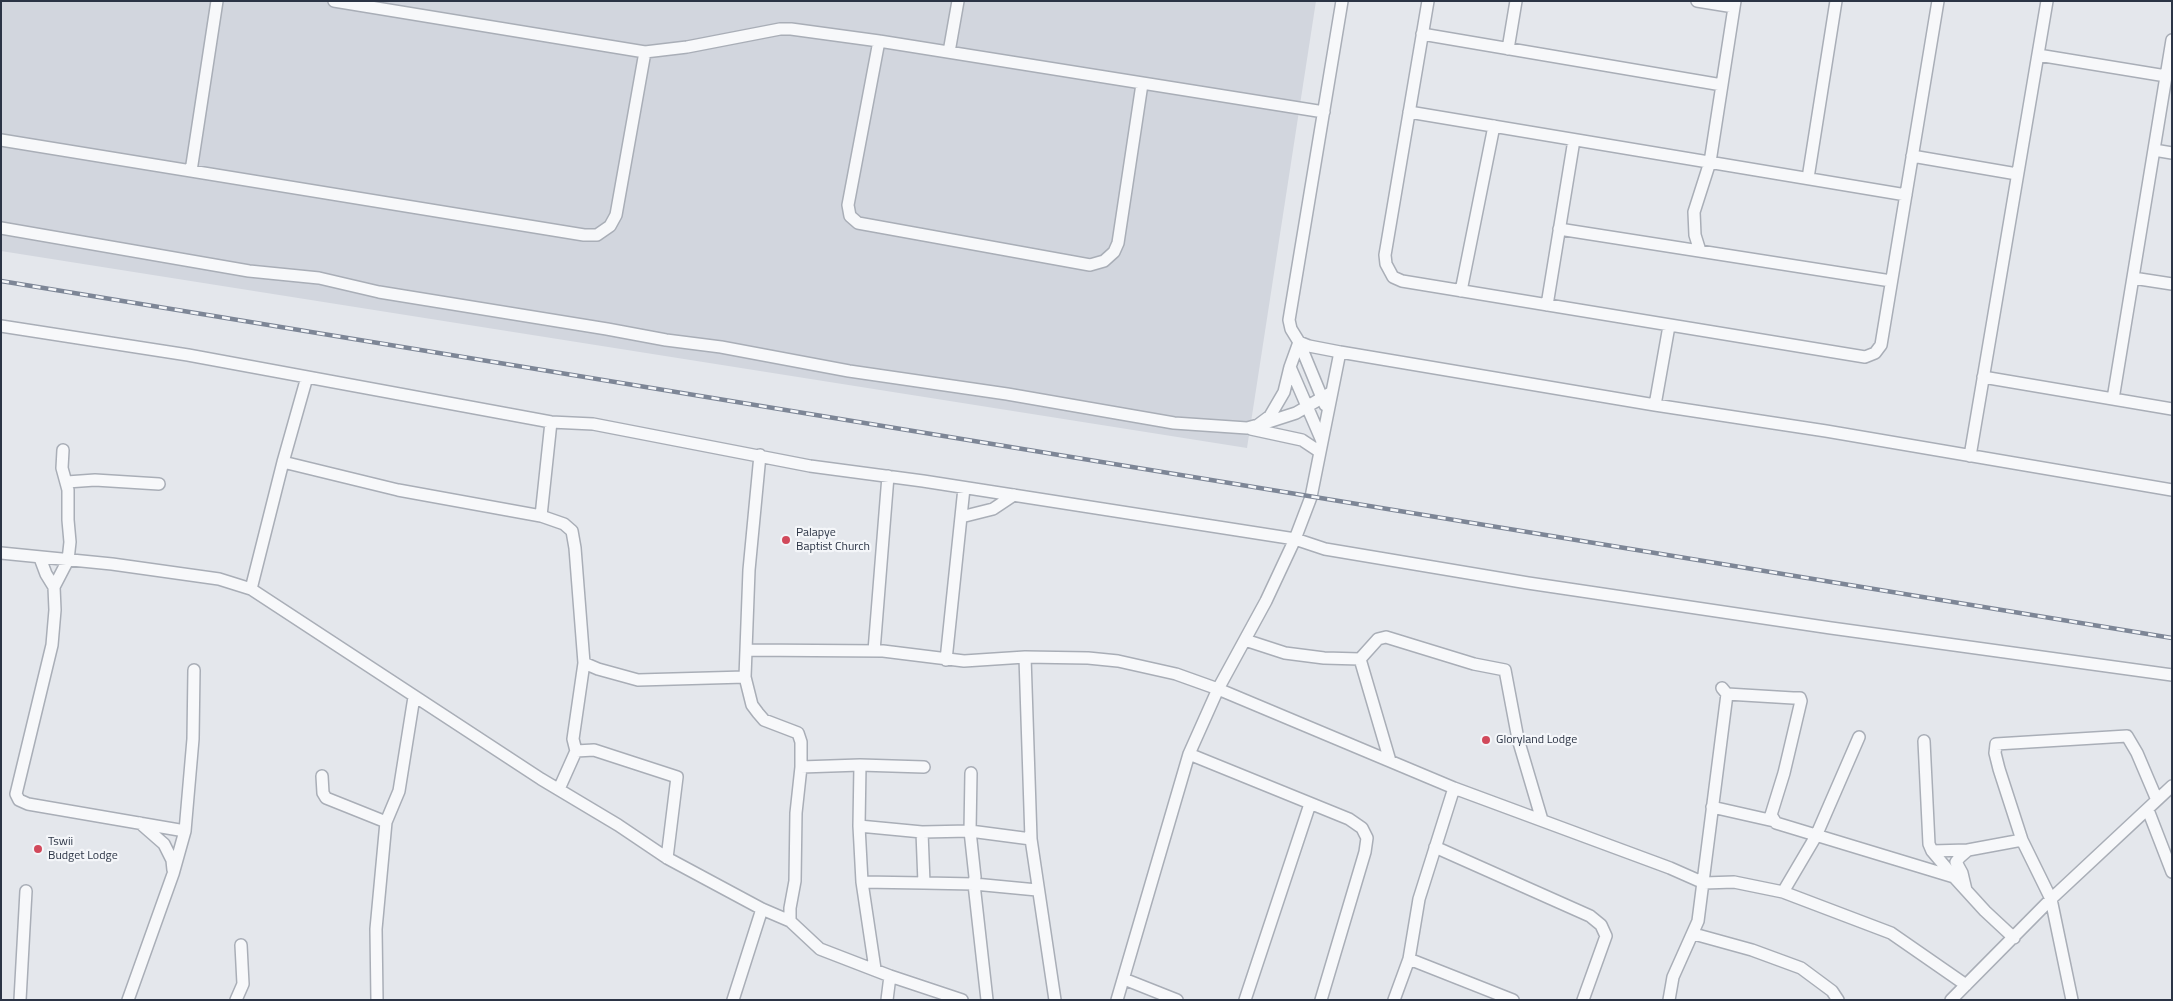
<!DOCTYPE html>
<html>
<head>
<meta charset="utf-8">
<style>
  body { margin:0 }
  #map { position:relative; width:2173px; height:1001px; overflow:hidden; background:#e4e7ec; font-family:"Titillium Web",sans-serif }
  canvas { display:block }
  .frame { position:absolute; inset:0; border:2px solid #2b3445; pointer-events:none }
</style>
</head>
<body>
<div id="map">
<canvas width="2173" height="1001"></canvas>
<div class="frame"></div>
</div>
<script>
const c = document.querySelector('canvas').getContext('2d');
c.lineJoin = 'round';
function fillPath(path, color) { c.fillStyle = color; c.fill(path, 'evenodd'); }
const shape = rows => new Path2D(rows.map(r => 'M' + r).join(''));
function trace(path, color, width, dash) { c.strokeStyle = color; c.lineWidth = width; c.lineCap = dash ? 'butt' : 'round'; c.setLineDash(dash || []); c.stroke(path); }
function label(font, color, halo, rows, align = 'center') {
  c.font = font + ' "Titillium Web",sans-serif'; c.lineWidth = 4.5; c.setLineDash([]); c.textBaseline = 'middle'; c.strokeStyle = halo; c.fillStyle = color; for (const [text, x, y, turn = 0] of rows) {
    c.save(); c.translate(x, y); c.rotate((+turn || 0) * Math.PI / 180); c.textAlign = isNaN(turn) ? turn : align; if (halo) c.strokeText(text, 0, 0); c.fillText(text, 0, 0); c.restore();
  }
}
const built = shape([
  [1,1,1316,1,1247,448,1,251]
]);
const minor = shape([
  [334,1,645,52,687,47,780,29,791,29,879,41,1324,112],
  [1342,1,1289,320,1291,329,1299,342,1309,346,1340,352,1655,405,1826,431,2172,490],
  [1428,1,1385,255,1386,264,1393,277,1402,281,1865,357,1875,353,1881,345,1938,1],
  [1697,1,1734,7],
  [1422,34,1722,85],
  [879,41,848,205,850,216,858,223,1090,265,1104,261,1114,252,1118,243,1142,84],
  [1508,49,1516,1],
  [949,52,958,1],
  [2038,55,2166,76],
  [1409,112,1906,195],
  [1,140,584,235,597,235,610,226,616,215,645,52],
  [2154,150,2172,153],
  [1912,156,2017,174],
  [191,171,217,1],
  [1808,178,1836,1],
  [1,228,249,271,319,278,379,292,607,329,666,340,721,347,849,371,1007,394,1174,423,1247,428,1258,425,1270,416,1284,392,1290,367,1299,342],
  [1559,229,1891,281],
  [1700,251,1695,235,1694,212,1710,162,1735,1],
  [2133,278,2172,284],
  [1461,291,1494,126],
  [1547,305,1574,140],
  [1,326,188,355,551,422,593,424,810,466,923,481,1295,539,1325,549,1528,583,1831,628,2172,675],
  [1299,342,1325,405],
  [1290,367,1322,441],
  [1983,377,2172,409],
  [2113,399,2172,40],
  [1655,405,1669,326],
  [1262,424,1296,413,1332,392],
  [1251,429,1302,440,1320,452],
  [63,450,62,468,68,490,68,520,70,542,68,560,54,587,55,610,52,645,16,794,19,800,28,804,185,831],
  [760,455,749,570,745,677,752,705,758,713,764,720,798,733,801,742,801,767,796,813,795,881,790,908,790,921],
  [1970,456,2047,1],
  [283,462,307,377],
  [67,482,95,480,159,484],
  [541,516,551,422],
  [961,517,993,509,1014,495],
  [1,553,112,564,219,579,251,589,541,779,618,825,667,858,762,909,790,921,820,949,890,976,962,1000],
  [40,558,46,574,54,587],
  [251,589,283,462,398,490,541,516,564,524,572,531,575,548,584,663,573,739,576,751,559,789],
  [1245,640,1285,653,1324,658,1360,659,1378,639,1386,637,1474,664,1505,670,1518,739,1542,820],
  [746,650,883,651,964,661,1025,657,1088,658,1118,661,1176,674,1218,689,1454,788,1670,868,1704,883,1734,882,1783,892,1891,933,1966,985],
  [874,651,888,476],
  [1025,657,1031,839,1055,1000],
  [1360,659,1390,761],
  [946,660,964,488],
  [584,663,598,669,638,680,745,677],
  [1727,694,1793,698,1800,698,1801,701,1784,773,1771,815,1776,823,1954,877,1985,911,2014,938],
  [1924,741,1929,844,1932,851,1954,877],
  [576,751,594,750,677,777,667,858],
  [1189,754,1349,819,1362,828,1367,838,1365,852,1321,1000],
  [860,765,924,767],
  [801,767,860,765,859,826,922,832,970,831,1031,839],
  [971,773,970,831,975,877,974,884,987,1000],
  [322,776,323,793,326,798,386,822],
  [1712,807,1774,821],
  [2148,810,2172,872],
  [140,823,164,844,172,860,173,870],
  [859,826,862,882,875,969],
  [922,832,924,883,974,884,1037,890],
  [1435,847,1590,916,1601,925,1606,936,1583,1000],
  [1932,851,1968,850],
  [862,882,924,883],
  [1966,890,1962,873,1956,862,1960,857,1968,850,2022,840],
  [1783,892,1816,836,1859,737],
  [1694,934,1752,950,1801,968,1832,991,1838,1000],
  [1409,959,1513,1000],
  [1124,979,1177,1000],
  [20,1000,26,891],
  [128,1000,173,874,185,831,193,739,194,670],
  [236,1000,243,984,241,945],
  [377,1000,376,929,386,822,399,791,414,697],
  [733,1000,762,909],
  [887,1000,890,976],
  [1117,1000,1189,754,1218,689,1266,601,1295,539,1311,497,1340,352],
  [1245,1000,1310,804],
  [1394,1000,1409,959,1419,899,1454,788],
  [1669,1000,1673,977,1698,921,1727,694,1722,688],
  [1951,1000,2051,899,2172,786],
  [2072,1000,2051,899,2022,840,1999,769,1995,753,1996,744,2127,736,2137,753,2157,800]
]);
const rail = shape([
  [1,281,2172,638]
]);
const markers = [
  [786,540,5,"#d1495b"],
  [1486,740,5,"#d1495b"],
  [38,849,5,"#d1495b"]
];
const poiNames = [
  ["Palapye",796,533],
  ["Baptist Church",796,547],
  ["Gloryland Lodge",1496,740],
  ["Tswii",48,842],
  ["Budget Lodge",48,856]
];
fillPath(built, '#d2d6de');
trace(minor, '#a9aeb7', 14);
trace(minor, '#f7f8fa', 11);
trace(rail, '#7d8696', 4.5);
trace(rail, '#f4f6f9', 2.5, [8]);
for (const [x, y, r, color] of markers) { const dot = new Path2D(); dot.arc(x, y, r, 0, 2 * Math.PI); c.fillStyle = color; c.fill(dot); trace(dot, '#f4f6f9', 2); }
label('12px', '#2b3445', '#f4f6f9', poiNames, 'left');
</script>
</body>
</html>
